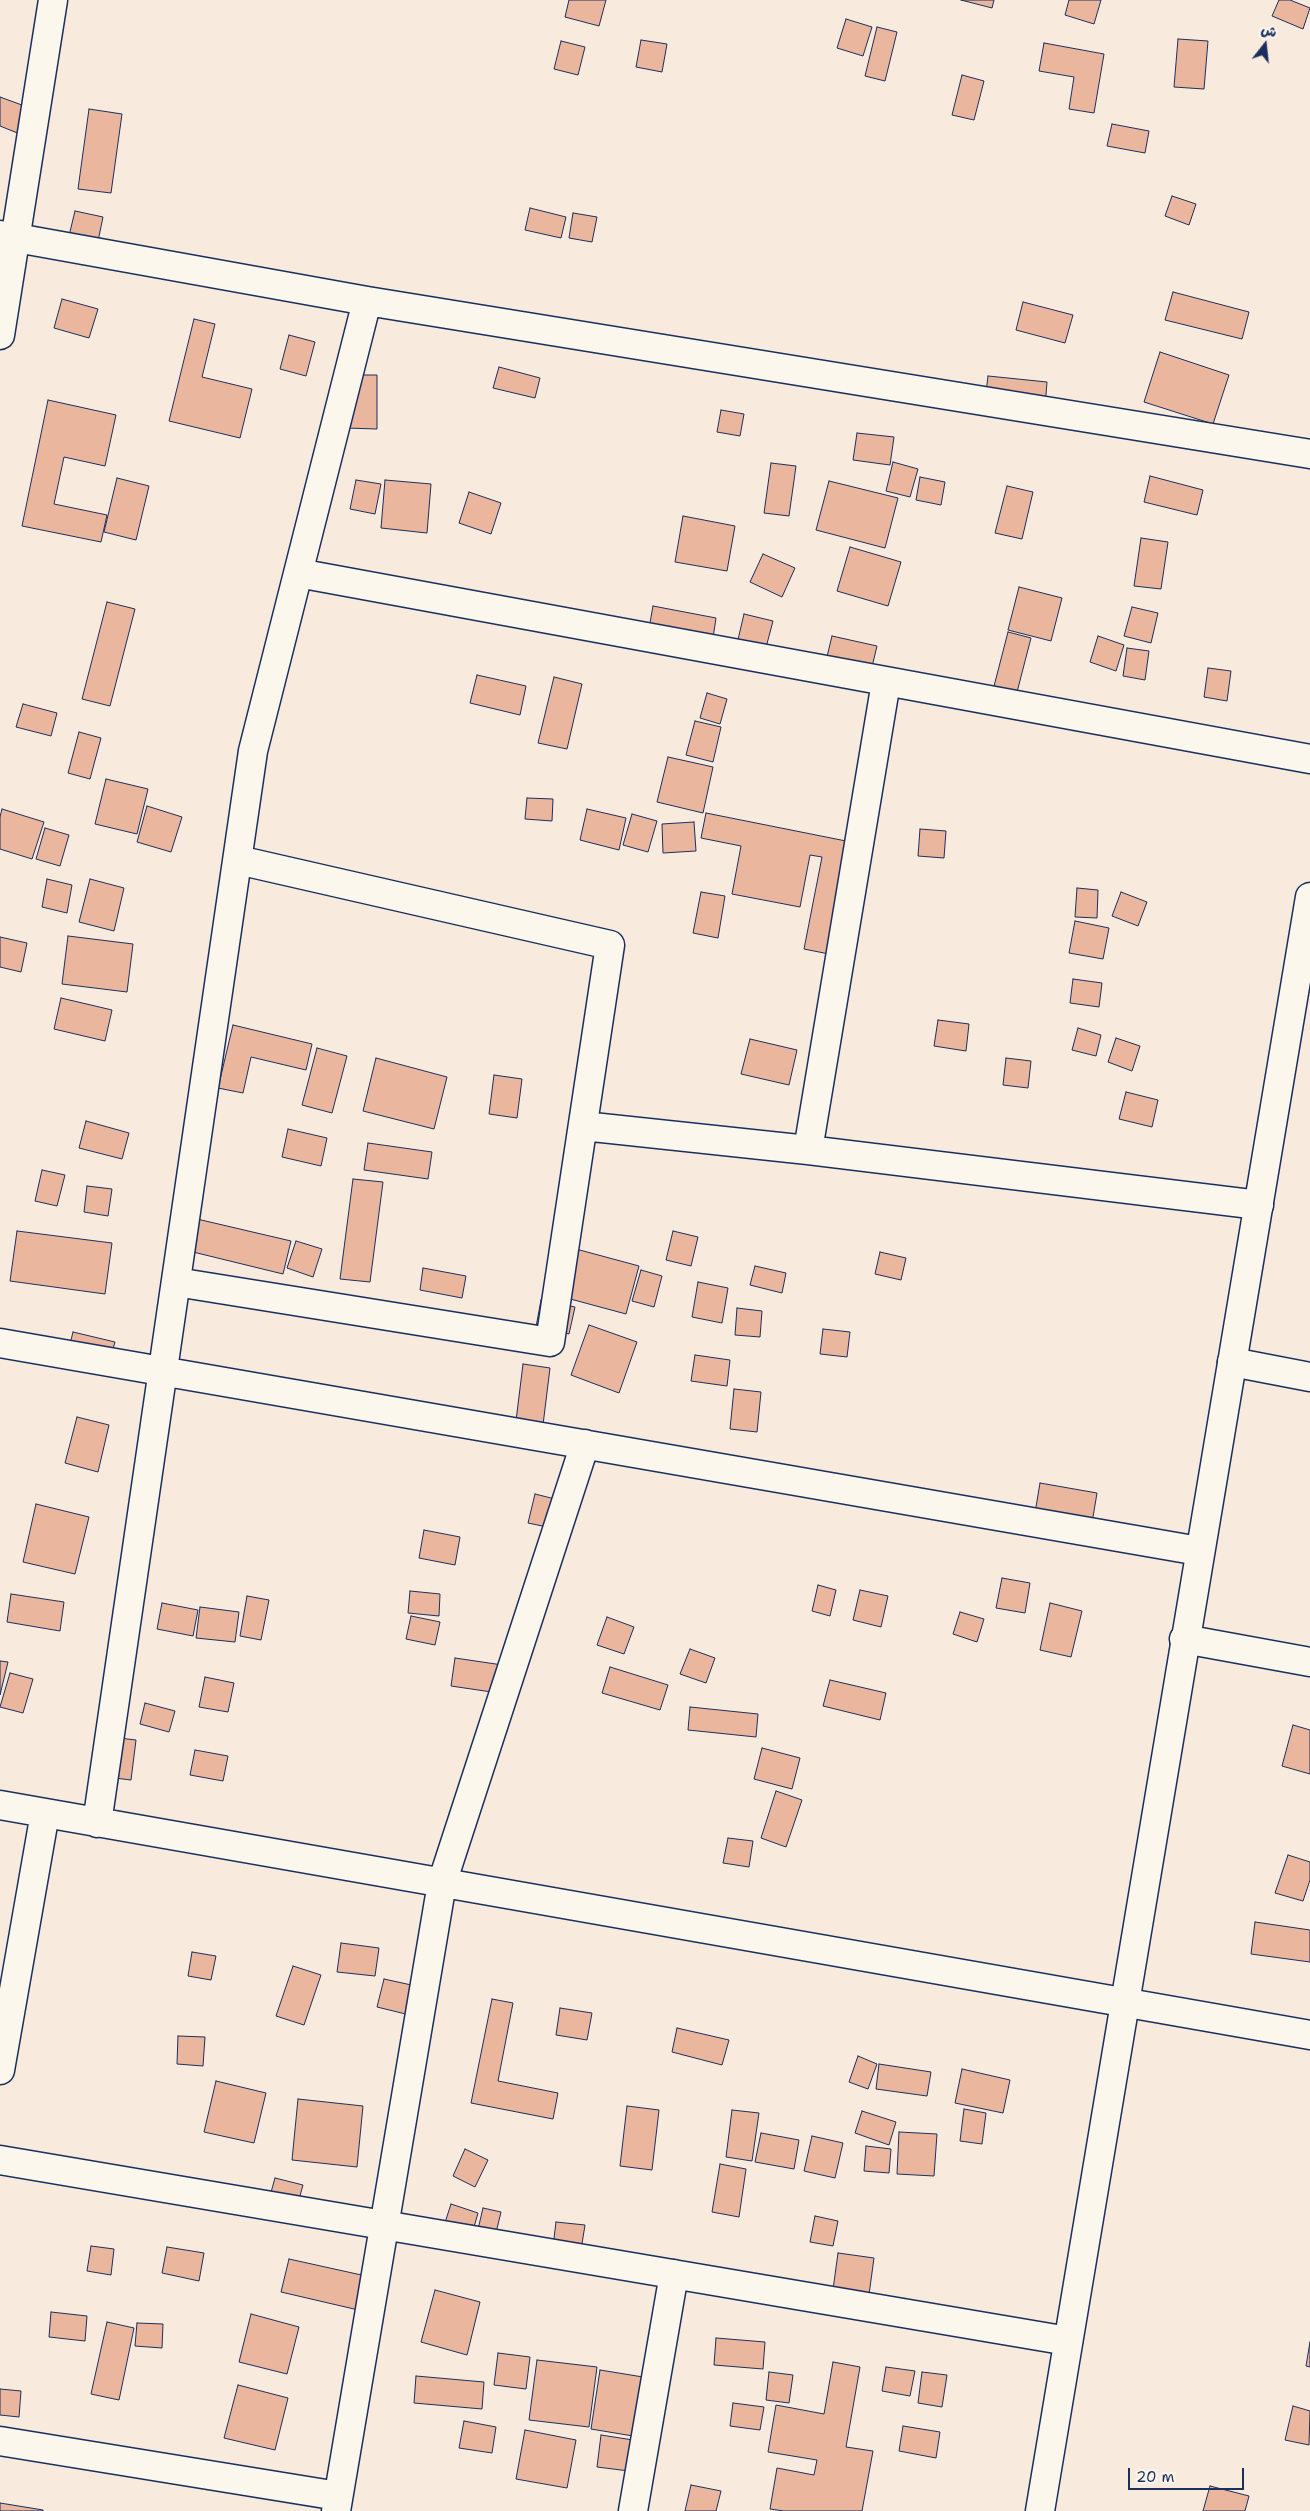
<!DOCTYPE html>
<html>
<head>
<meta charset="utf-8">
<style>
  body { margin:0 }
  #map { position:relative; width:1310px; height:2511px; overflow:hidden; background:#f8eadc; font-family:"Shantell Sans","Playpen Sans Arabic",sans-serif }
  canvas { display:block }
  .north { position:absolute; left:1240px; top:20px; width:50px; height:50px; -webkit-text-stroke:4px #fbf7ec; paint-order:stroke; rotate:16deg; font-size:14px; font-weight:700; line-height:20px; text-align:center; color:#1b2f5e }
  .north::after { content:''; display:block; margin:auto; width:18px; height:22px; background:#1b2f5e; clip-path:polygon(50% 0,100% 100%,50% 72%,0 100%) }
  .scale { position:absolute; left:1128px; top:2468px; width:116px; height:22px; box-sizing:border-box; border:2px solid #1b2f5e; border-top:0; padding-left:6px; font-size:15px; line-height:18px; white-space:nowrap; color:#1b2f5e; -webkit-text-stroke:4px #fbf7ec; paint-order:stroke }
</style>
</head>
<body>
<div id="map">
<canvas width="1310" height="2511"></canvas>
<div class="north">ش</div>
<div class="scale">20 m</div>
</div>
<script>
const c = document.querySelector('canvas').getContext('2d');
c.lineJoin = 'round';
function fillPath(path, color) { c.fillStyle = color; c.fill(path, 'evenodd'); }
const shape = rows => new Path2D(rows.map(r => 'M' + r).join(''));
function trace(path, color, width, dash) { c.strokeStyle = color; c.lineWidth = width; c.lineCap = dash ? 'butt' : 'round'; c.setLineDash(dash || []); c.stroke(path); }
const building = shape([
  [569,0,606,0,599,26,565,17,569,0],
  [961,0,994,0,992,8,961,0],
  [1069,0,1101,0,1094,24,1065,15,1069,0],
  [1279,0,1290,0,1310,8,1303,29,1272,16,1279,0],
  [846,19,872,27,863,56,837,48,846,19],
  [877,27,897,32,885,81,865,76,877,27],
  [1178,39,1208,41,1204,89,1174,87,1178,39],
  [641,40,667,44,662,72,636,67,641,40],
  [561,41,585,47,578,75,554,69,561,41],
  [1044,43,1104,54,1094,113,1069,109,1074,77,1039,71,1044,43],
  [962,75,984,81,974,120,952,115,962,75],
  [0,97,30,108,20,134,0,126,0,97],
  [89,109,122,114,111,193,78,189,89,109],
  [1112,124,1149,131,1145,153,1107,146,1112,124],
  [1172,196,1196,204,1189,225,1165,216,1172,196],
  [530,208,566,217,561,238,525,230,530,208],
  [75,211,103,217,97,246,68,240,75,211],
  [573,213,597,217,592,242,569,238,573,213],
  [1173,292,1249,312,1242,339,1165,320,1173,292],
  [62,299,98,309,89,338,54,328,62,299],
  [1023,302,1073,315,1065,343,1016,330,1023,302],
  [194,319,215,324,202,377,252,389,240,438,169,421,194,319],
  [289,335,315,342,306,376,280,369,289,335],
  [1160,352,1229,375,1213,424,1144,402,1160,352],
  [499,367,540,378,535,398,493,388,499,367],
  [346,375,377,375,377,429,346,428,346,375],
  [988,376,1047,382,1045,407,985,401,988,376],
  [48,400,116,415,105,466,64,457,54,504,107,515,101,542,22,526,48,400],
  [721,410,744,414,740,436,717,432,721,410],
  [857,433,894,437,890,465,853,460,857,433],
  [893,462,918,469,910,497,886,491,893,462],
  [771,463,796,466,789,516,764,513,771,463],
  [1150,476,1203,490,1197,515,1144,502,1150,476],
  [920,477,945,482,941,505,916,500,920,477],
  [117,478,149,486,136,540,104,532,117,478],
  [356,480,381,484,375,514,350,509,356,480],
  [385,480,431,484,427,533,381,528,385,480],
  [829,481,898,498,885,548,816,530,829,481],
  [1007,486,1033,492,1022,539,995,533,1007,486],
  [469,492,501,503,491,534,459,523,469,492],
  [683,516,735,526,727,571,675,562,683,516],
  [1141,538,1168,542,1161,589,1134,586,1141,538],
  [850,547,901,562,888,606,837,591,850,547],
  [763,554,795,568,782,597,750,582,763,554],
  [1019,587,1062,598,1051,641,1008,630,1019,587],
  [107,602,135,609,110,706,82,699,107,602],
  [653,606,716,618,712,645,648,634,653,606],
  [1132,607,1158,613,1151,643,1124,636,1132,607],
  [744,614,773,621,764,655,736,648,744,614],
  [1008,632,1031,638,1016,696,993,690,1008,632],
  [832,636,877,646,871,671,826,661,832,636],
  [1098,636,1124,645,1116,671,1090,662,1098,636],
  [1127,648,1149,651,1145,680,1123,676,1127,648],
  [1208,668,1231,671,1227,701,1204,697,1208,668],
  [477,675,526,686,520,715,470,703,477,675],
  [554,677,582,684,567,749,538,743,554,677],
  [707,693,727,699,720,724,700,718,707,693],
  [23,704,57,713,51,736,16,727,23,704],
  [695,721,721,727,713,762,686,755,695,721],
  [79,732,101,738,90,779,68,773,79,732],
  [668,757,713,767,703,813,657,802,668,757],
  [106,779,148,789,137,834,95,824,106,779],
  [527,798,553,799,552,821,525,819,527,798],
  [147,806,182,817,171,852,137,842,147,806],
  [2,809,44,822,32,859,0,849,0,817,2,809],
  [587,809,626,818,619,850,580,840,587,809],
  [706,813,851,842,829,954,804,949,822,857,810,855,800,907,732,894,741,846,701,838,706,813],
  [632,814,657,821,648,852,623,845,632,814],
  [694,822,696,851,663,853,662,824,694,822],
  [45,828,69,835,60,866,36,859,45,828],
  [920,829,946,831,944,858,918,856,920,829],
  [47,879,72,885,67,913,42,907,47,879],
  [90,879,124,888,114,931,79,922,90,879],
  [1077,888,1098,890,1097,918,1075,917,1077,888],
  [701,892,725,896,718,938,693,933,701,892],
  [1121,892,1147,902,1138,926,1112,916,1121,892],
  [1075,921,1109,928,1103,959,1069,953,1075,921],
  [68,936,133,944,127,992,62,984,68,936],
  [0,937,27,943,21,972,0,967,0,937],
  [1073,979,1102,983,1099,1007,1070,1003,1073,979],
  [61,998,112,1010,105,1041,54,1029,61,998],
  [938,1020,969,1024,966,1051,934,1046,938,1020],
  [233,1025,312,1044,306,1070,251,1057,243,1093,218,1088,233,1025],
  [1078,1028,1101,1035,1096,1056,1072,1050,1078,1028],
  [1116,1038,1140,1046,1132,1071,1108,1062,1116,1038],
  [750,1039,797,1050,789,1085,741,1074,750,1039],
  [317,1048,347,1056,332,1113,302,1105,317,1048],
  [376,1058,447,1077,434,1129,363,1111,376,1058],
  [1006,1058,1031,1061,1028,1088,1003,1085,1006,1058],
  [494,1075,522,1079,517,1118,489,1114,494,1075],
  [1126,1092,1158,1100,1152,1127,1119,1119,1126,1092],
  [86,1121,129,1133,122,1159,79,1148,86,1121],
  [288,1129,327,1138,321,1166,282,1157,288,1129],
  [368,1143,432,1152,428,1179,364,1170,368,1143],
  [42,1170,65,1175,57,1206,35,1201,42,1170],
  [353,1179,383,1182,370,1282,340,1279,353,1179],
  [87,1186,112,1189,108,1216,84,1212,87,1186],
  [197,1219,291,1241,283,1274,189,1251,197,1219],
  [17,1231,112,1243,105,1294,10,1281,17,1231],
  [673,1231,698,1237,691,1266,666,1260,673,1231],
  [296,1241,322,1249,313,1277,287,1268,296,1241],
  [576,1249,639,1266,626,1314,563,1297,576,1249],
  [880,1252,906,1258,901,1280,875,1274,880,1252],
  [755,1266,786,1273,782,1293,750,1285,755,1266],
  [423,1268,466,1276,462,1298,420,1290,423,1268],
  [641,1270,662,1276,654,1307,632,1301,641,1270],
  [698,1282,728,1288,722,1323,692,1317,698,1282],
  [541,1300,575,1307,569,1334,536,1327,541,1300],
  [737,1308,762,1311,760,1337,735,1335,737,1308],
  [589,1325,637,1342,619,1393,571,1375,589,1325],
  [823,1329,850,1332,847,1357,820,1354,823,1329],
  [73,1332,115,1342,108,1366,67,1356,73,1332],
  [695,1355,730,1360,727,1386,691,1381,695,1355],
  [523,1364,550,1368,542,1433,515,1429,523,1364],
  [734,1389,761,1392,757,1432,730,1429,734,1389],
  [77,1417,109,1425,98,1472,65,1463,77,1417],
  [1040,1483,1097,1493,1092,1523,1035,1513,1040,1483],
  [535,1494,563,1501,557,1529,528,1523,535,1494],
  [36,1504,89,1517,75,1574,23,1562,36,1504],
  [424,1530,460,1537,455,1565,419,1558,424,1530],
  [1002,1578,1030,1583,1025,1613,996,1608,1002,1578],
  [818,1585,836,1590,830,1616,812,1611,818,1585],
  [860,1590,888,1596,881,1627,853,1620,860,1590],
  [410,1591,440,1594,439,1616,408,1613,410,1591],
  [11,1594,64,1602,60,1631,7,1622,11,1594],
  [247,1596,269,1600,261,1640,240,1636,247,1596],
  [162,1603,198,1610,193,1636,157,1629,162,1603],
  [1050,1603,1082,1611,1071,1657,1040,1650,1050,1603],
  [200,1607,239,1612,235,1642,196,1638,200,1607],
  [960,1612,984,1619,977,1642,953,1634,960,1612],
  [411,1616,440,1622,435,1645,406,1639,411,1616],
  [607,1617,634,1627,624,1654,597,1645,607,1617],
  [690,1649,715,1658,706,1683,680,1674,690,1649],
  [455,1658,516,1667,512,1695,451,1686,455,1658],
  [0,1661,8,1662,0,1695,0,1661],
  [610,1667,668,1685,660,1710,602,1693,610,1667],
  [10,1673,33,1679,23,1713,0,1707,10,1673],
  [205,1677,234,1683,228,1712,199,1707,205,1677],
  [830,1680,886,1693,880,1720,823,1706,830,1680],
  [145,1703,175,1711,169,1732,140,1724,145,1703],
  [690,1707,758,1714,756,1737,688,1730,690,1707],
  [1293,1725,1310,1730,1310,1774,1282,1766,1293,1725],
  [111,1737,136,1740,131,1780,106,1777,111,1737],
  [762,1748,800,1758,792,1789,754,1779,762,1748],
  [195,1750,228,1756,223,1781,190,1775,195,1750],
  [776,1791,802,1800,786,1847,761,1838,776,1791],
  [728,1838,753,1841,749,1867,723,1863,728,1838],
  [1288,1855,1310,1862,1310,1880,1303,1901,1275,1893,1288,1855],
  [1255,1922,1310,1930,1310,1962,1251,1954,1255,1922],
  [341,1943,379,1948,375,1976,337,1972,341,1943],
  [192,1952,216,1956,211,1980,188,1976,192,1952],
  [293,1966,321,1975,304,2025,276,2016,293,1966],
  [384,1979,425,1988,418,2017,377,2007,384,1979],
  [492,1999,513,2003,498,2081,558,2093,553,2119,471,2103,492,1999],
  [560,2008,592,2013,587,2040,556,2035,560,2008],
  [677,2028,729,2040,722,2065,672,2052,677,2028],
  [178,2036,205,2037,203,2066,177,2064,178,2036],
  [858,2056,877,2064,868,2089,849,2082,858,2056],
  [879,2064,931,2072,927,2096,876,2089,879,2064],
  [962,2069,1010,2080,1003,2113,955,2103,962,2069],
  [216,2081,266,2093,254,2143,204,2132,216,2081],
  [298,2099,363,2106,357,2167,292,2160,298,2099],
  [627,2106,659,2110,652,2170,620,2166,627,2106],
  [964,2109,986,2113,982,2144,960,2141,964,2109],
  [732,2110,759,2113,752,2161,726,2157,732,2110],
  [862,2111,896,2122,889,2145,855,2133,862,2111],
  [899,2132,937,2134,934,2176,897,2174,899,2132],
  [761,2133,799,2140,794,2169,755,2162,761,2133],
  [812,2136,843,2143,835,2178,804,2171,812,2136],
  [866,2146,891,2149,889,2173,864,2171,866,2146],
  [465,2149,488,2160,475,2187,453,2176,465,2149],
  [720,2164,746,2169,739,2217,712,2212,720,2164],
  [275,2178,303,2185,296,2210,268,2203,275,2178],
  [451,2204,478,2213,470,2241,442,2232,451,2204],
  [483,2208,501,2212,494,2241,476,2238,483,2208],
  [815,2216,838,2221,833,2246,810,2242,815,2216],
  [556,2222,585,2225,581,2250,553,2247,556,2222],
  [91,2246,114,2249,111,2275,87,2271,91,2246],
  [167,2247,204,2253,199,2281,162,2273,167,2247],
  [838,2253,874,2258,868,2302,832,2297,838,2253],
  [289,2259,375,2278,367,2312,281,2292,289,2259],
  [435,2290,480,2302,467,2355,421,2342,435,2290],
  [51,2312,87,2316,85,2341,49,2337,51,2312],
  [251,2314,299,2327,287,2374,239,2362,251,2314],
  [107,2322,134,2328,119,2400,91,2394,107,2322],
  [137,2323,163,2324,162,2348,135,2346,137,2323],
  [716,2338,765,2342,763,2369,714,2365,716,2338],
  [1310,2342,1310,2367,1306,2366,1310,2342],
  [498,2353,530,2357,526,2389,494,2385,498,2353],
  [537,2360,597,2367,589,2427,529,2420,537,2360],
  [833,2362,860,2367,846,2447,873,2451,862,2511,784,2511,770,2509,777,2468,814,2475,817,2460,768,2452,776,2405,824,2414,833,2362],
  [886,2367,915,2371,910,2396,882,2391,886,2367],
  [600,2370,649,2378,639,2437,591,2429,600,2370],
  [769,2372,793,2375,789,2403,766,2400,769,2372],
  [922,2372,947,2375,942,2407,918,2403,922,2372],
  [416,2376,484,2382,482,2409,414,2403,416,2376],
  [238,2385,288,2398,275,2450,224,2438,238,2385],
  [0,2389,21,2391,19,2417,0,2415,0,2389],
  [733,2403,764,2407,760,2430,730,2426,733,2403],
  [1293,2406,1310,2411,1309,2445,1285,2440,1293,2406],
  [464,2421,496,2427,492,2453,459,2448,464,2421],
  [903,2426,940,2432,936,2458,899,2451,903,2426],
  [525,2430,576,2440,567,2488,516,2479,525,2430],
  [601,2435,633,2440,629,2471,597,2467,601,2435],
  [691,2485,721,2491,716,2511,685,2511,691,2485],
  [1210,2486,1249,2496,1245,2511,1203,2511,1210,2486],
  [0,2503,43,2510,43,2511,0,2511,0,2503]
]);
const minor = shape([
  [0,235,367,301,1310,454],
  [0,335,53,0],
  [298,573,1310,759],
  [583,1126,808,1150,1259,1205],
  [808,1150,886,682],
  [176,1282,550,1342,610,945,238,860],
  [0,1343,1199,1551],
  [1232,1362,1310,1377],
  [1184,1639,1310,1662],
  [0,1805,1310,2035],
  [97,1823,253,751,367,301],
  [0,2070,45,1813],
  [0,2160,1068,2341],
  [0,2441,338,2496],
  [336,2511,442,1883,585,1444],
  [633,2511,674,2274]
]);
const major = shape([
  [1040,2511,1310,897]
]);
fillPath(building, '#eab69d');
trace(building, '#1b2f5e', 1);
trace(minor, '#1b2f5e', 31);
trace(major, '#1b2f5e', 31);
trace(minor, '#fbf7ec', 28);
trace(major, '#fbf7ec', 28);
</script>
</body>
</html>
